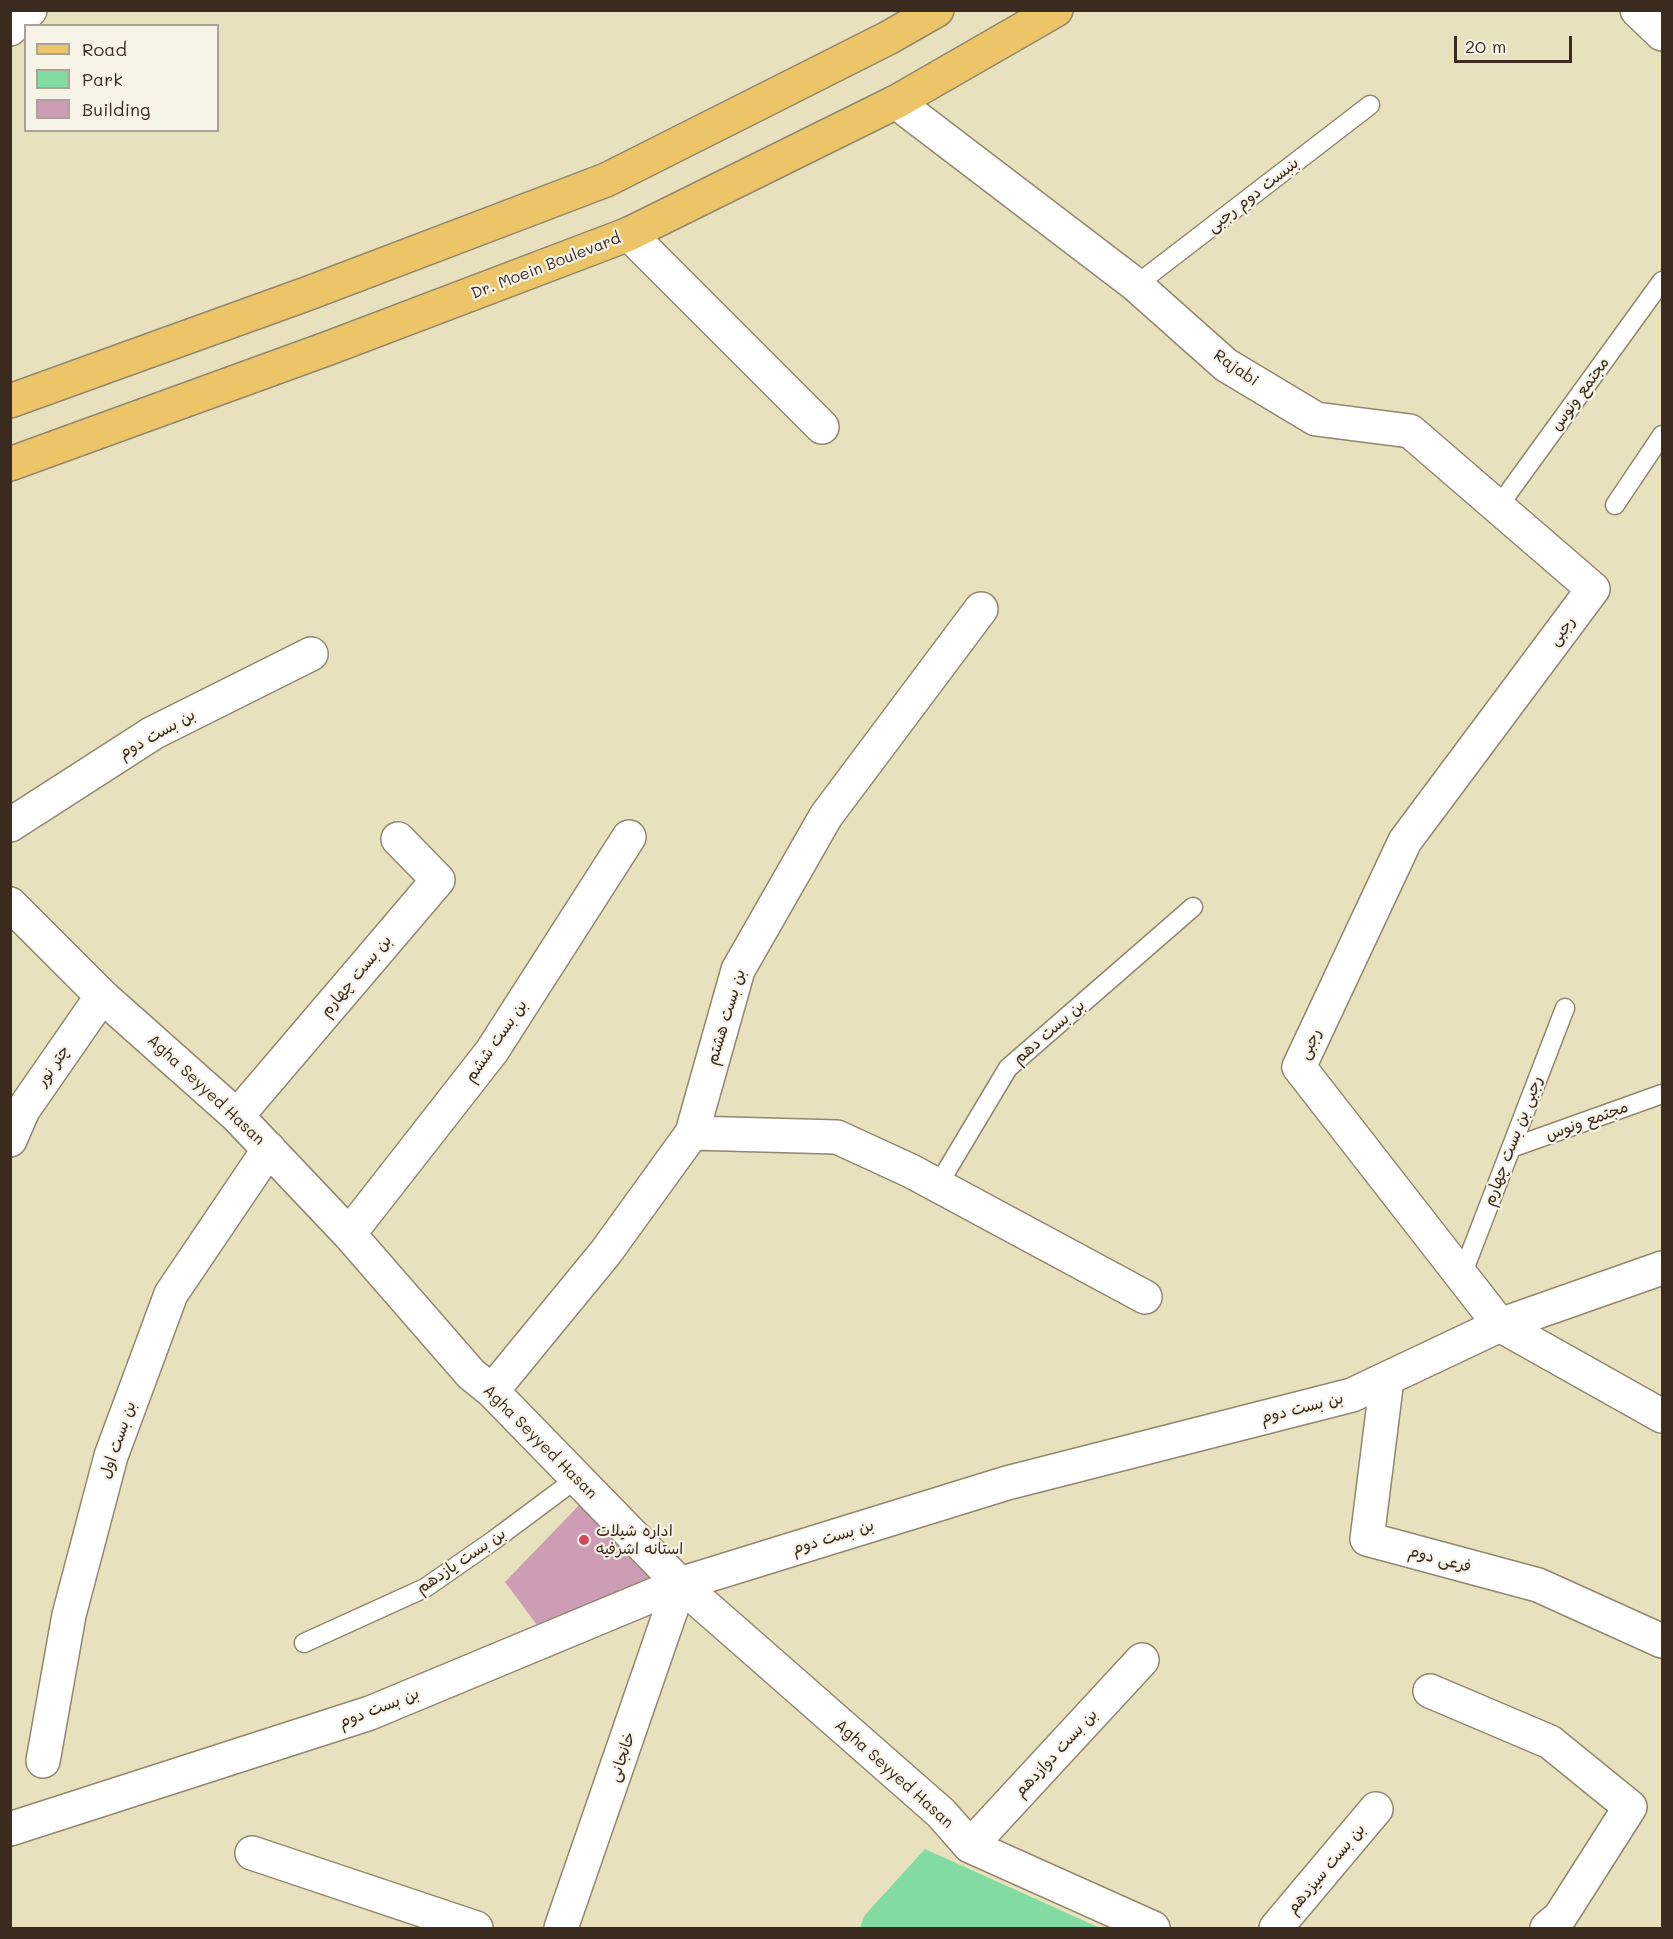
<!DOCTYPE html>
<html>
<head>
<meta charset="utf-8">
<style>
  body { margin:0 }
  #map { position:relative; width:1673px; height:1939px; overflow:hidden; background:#e8e1be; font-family:Mali,sans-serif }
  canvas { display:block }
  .frame { position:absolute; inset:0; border:12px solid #3b2a1e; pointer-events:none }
  .legend { position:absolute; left:24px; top:24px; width:195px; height:108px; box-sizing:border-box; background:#f7f3e8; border:2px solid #aca397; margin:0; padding:8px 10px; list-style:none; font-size:18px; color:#3b2a1e }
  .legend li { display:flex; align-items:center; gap:12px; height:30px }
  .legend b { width:30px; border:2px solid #aca397 }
  .scale { position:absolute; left:1454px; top:36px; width:118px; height:27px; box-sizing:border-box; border:3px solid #3b2a1e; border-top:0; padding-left:8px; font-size:18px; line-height:21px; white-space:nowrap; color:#3b2a1e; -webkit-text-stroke:4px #f7f3e8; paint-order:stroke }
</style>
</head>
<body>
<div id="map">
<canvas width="1673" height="1939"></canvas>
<div class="frame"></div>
<ul class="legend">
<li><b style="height:8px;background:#edc569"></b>Road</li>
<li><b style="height:16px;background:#82dca2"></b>Park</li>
<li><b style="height:16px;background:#cc9db4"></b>Building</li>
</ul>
<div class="scale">20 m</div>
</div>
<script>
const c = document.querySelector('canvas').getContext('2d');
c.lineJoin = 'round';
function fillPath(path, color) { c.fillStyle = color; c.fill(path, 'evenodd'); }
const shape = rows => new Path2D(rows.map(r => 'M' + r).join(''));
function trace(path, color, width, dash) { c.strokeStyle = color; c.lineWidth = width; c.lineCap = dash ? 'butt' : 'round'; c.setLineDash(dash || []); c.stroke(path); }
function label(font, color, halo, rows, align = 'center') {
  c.font = font + ' Mali,"Playpen Sans Arabic",sans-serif'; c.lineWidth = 4.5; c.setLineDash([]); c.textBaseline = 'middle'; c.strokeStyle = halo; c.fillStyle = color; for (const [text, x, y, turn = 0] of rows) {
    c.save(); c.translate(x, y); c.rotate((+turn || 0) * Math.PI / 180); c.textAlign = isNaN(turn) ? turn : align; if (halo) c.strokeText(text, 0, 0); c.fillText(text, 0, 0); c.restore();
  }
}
const green = shape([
  [925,1849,1100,1928,860,1928,864,1916]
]);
const building = shape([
  [585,1499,667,1589,549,1641,505,1582]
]);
const lane = shape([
  [1136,285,1370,105],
  [1615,505,1662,435],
  [1498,507,1662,281],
  [1511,1148,1662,1094],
  [938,1185,1008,1068,1193,907],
  [1462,1275,1565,1008],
  [304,1643,425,1588,494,1540,576,1479]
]);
const street = shape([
  [1637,10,1662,34],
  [10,29,30,10],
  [896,102,1136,285,1226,365,1316,419,1410,431,1593,589,1405,841,1299,1067,1500,1325,1662,1416],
  [629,234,822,427],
  [10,825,153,733,311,654],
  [10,904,102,996,237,1116,349,1234,471,1374,492,1391,680,1584,941,1813,970,1846,1153,1928],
  [237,1116,438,880,398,839],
  [692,1133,837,1137,911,1171,1145,1297],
  [10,1140,23,1110,102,996],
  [349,1234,492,1051,629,837],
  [1387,1379,1367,1539,1538,1585,1662,1641],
  [492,1391,606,1252,692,1133,738,970,826,816,981,609],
  [1430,1691,1550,1742,1630,1807,1560,1917,1547,1928],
  [43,1761,69,1615,111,1456,171,1294,269,1149],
  [10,1829,370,1713,680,1584,1007,1483,1352,1395,1500,1325,1662,1268],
  [970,1846,1142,1660],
  [252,1853,476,1928],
  [561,1928,680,1584],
  [1276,1928,1376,1809]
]);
const primary = shape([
  [10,401,309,293,606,180,888,38,937,10],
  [10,464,329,348,629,234,896,102,1056,10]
]);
const markers = [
  [584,1540,6,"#d1495b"]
];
const streetNames = [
  ["بنبست دوم رجبی",1253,195,-38],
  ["Dr. Moein Boulevard",546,266,-21],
  ["Rajabi",1236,368,35],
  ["مجتمع ونوس",1580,394,-54],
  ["رجبی",1562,631,-53],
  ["بن بست دوم",157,734,-29],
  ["بن بست چهارم",356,976,-50],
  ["بن بست هشتم",726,1017,-73],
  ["بن بست دهم",1049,1032,-41],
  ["بن بست ششم",496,1041,-55],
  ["رجبی",1310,1044,-65],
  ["چتر نور",53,1066,-56],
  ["Agha Seyyed Hasan",206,1090,43],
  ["مجتمع ونوس",1587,1121,-20],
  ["رجبی بن بست چهارم",1513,1141,-69],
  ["بن بست دوم",1302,1408,-14],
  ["بن بست اول",118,1440,-71],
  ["Agha Seyyed Hasan",540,1442,45],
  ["بن بست دوم",833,1537,-17],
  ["فرعی دوم",1440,1559,15],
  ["بن بست یازدهم",461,1561,-34],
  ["بن بست دوم",379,1708,-21],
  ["بن بست دوازدهم",1056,1753,-47],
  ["خانجانی",622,1757,-71],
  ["Agha Seyyed Hasan",894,1774,42],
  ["بن بست سیزدهم",1326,1869,-50]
];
const poiNames = [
  ["اداره شیلات",596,1531],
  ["استانه اشرفیه",596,1549]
];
fillPath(green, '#82dca2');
fillPath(building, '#cc9db4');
trace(lane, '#92866e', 21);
trace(street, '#92866e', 36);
trace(primary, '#92866e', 36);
trace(lane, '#fff', 18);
trace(street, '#fff', 33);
trace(primary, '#edc569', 33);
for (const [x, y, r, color] of markers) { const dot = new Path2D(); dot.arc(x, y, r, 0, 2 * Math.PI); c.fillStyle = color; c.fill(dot); trace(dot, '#f7f3e8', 2); }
label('16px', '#3b2a1e', '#f7f3e8', streetNames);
label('16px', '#3b2a1e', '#f7f3e8', poiNames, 'left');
</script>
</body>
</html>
